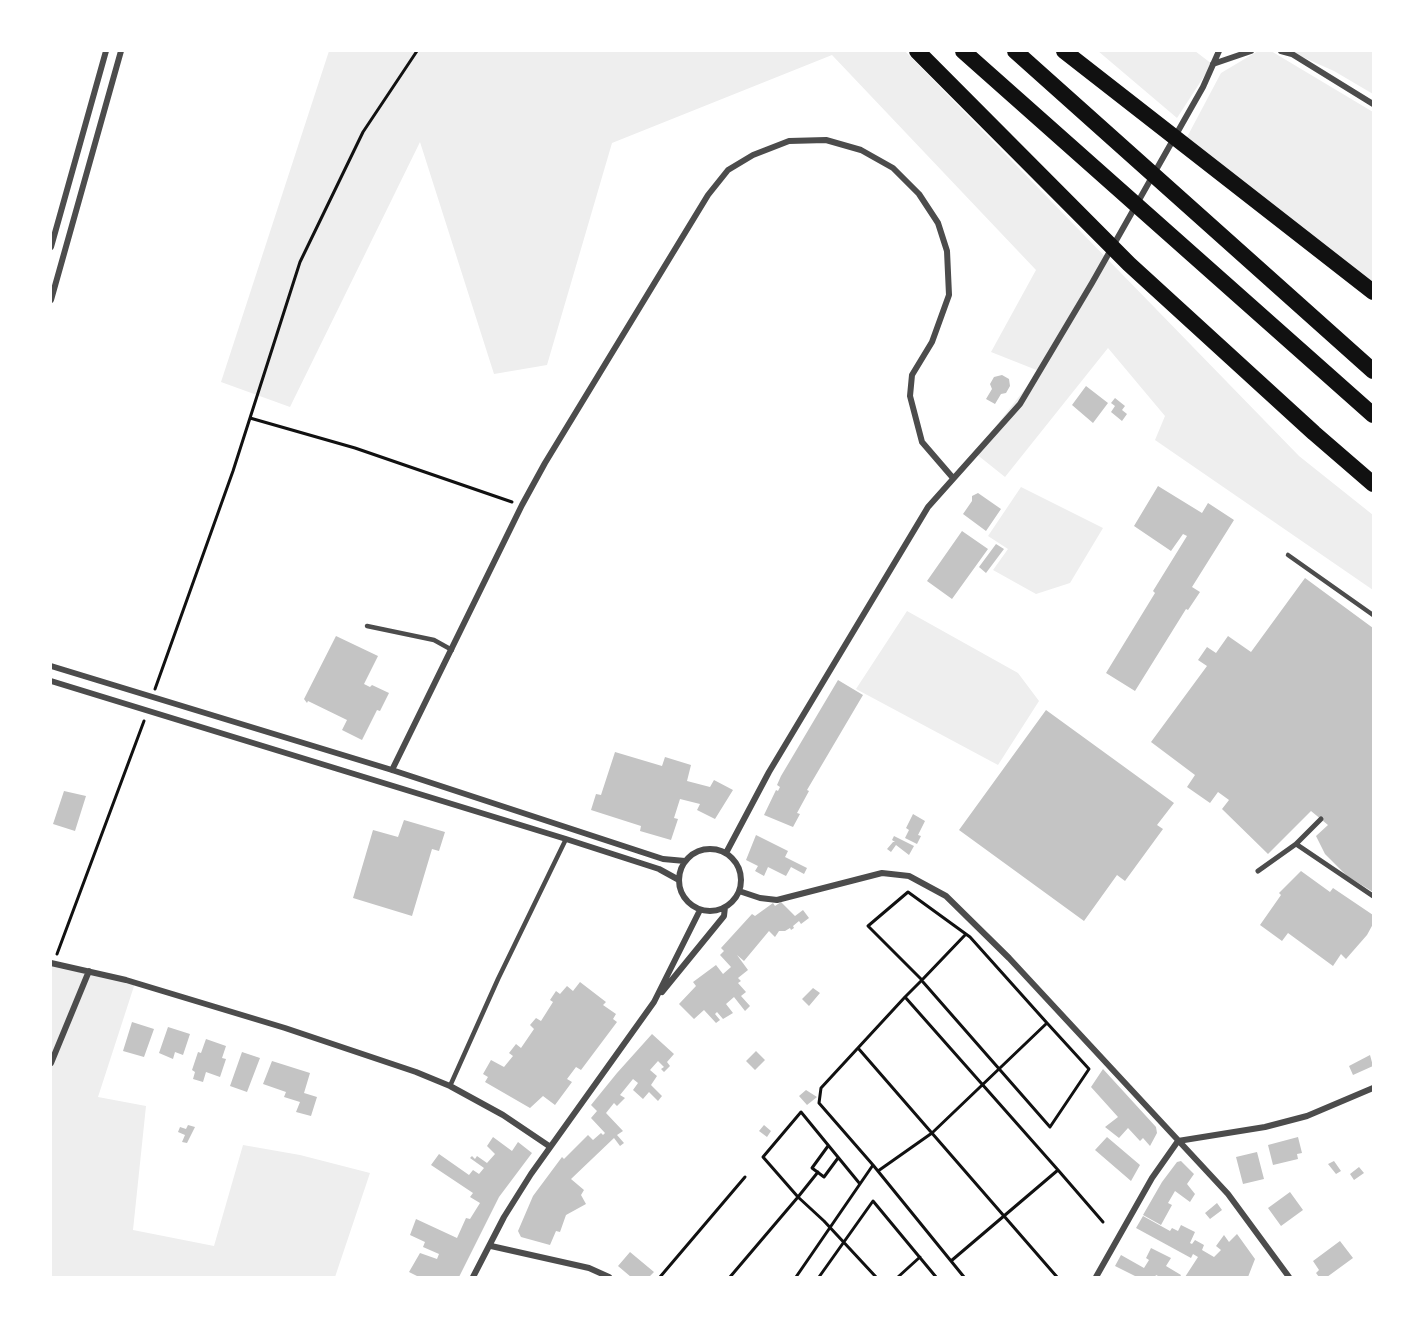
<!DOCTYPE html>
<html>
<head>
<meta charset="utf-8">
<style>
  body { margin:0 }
  #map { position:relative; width:1424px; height:1328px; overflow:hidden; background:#fff; font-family:"Roboto Condensed",sans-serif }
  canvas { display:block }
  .frame { position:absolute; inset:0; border:52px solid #fff; pointer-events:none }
</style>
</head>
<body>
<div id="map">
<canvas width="1424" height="1328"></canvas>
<div class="frame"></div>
</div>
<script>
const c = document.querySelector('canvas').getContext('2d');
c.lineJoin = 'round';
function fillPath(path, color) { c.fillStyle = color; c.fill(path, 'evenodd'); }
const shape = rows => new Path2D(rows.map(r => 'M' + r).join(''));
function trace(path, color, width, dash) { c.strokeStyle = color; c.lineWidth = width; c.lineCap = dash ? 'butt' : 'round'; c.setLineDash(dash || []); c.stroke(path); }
const green = shape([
  [329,51,905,51,1299,456,1373,515,1373,590,1155,440,1165,416,1108,348,1005,477,975,453,1039,371,991,352,1036,270,832,55,612,143,547,365,494,374,420,142,290,407,221,382],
  [1098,51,1195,51,1212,64,1177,118],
  [1258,51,1271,51,1373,112,1373,288,1186,139,1221,73],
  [1289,51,1373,51,1373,94,1334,71],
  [1021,487,1103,528,1070,583,1036,594,993,570,1008,549,988,536],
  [907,611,1018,673,1039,701,998,765,856,689],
  [51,964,135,983,98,1097,146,1106,133,1230,214,1246,243,1145,300,1155,370,1173,335,1277,51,1277]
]);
const building = shape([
  [1002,375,1009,379,1010,386,1006,393,1001,394,995,404,986,399,992,389,990,384,994,377],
  [1086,386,1108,403,1093,423,1072,405],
  [1115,398,1125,406,1122,410,1127,414,1122,421,1111,412,1115,406,1111,403],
  [1158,486,1202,513,1208,503,1234,520,1192,587,1200,592,1188,610,1186,609,1135,691,1106,673,1155,593,1153,591,1187,536,1183,534,1171,551,1134,526],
  [978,493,1001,509,986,531,963,514,972,501,972,496],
  [962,531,988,549,952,599,927,581],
  [996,544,1004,549,986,573,979,567],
  [1305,578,1373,628,1373,892,1347,876,1325,854,1316,836,1328,825,1311,811,1268,854,1222,809,1229,800,1218,792,1210,803,1187,787,1195,775,1151,742,1207,666,1198,660,1207,647,1216,653,1228,636,1251,652],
  [336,636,378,656,364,684,370,687,372,685,389,693,380,711,377,710,362,740,342,730,347,720,308,701,307,703,304,699],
  [838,680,863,695,807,790,809,791,797,813,800,814,793,827,764,815,776,790,778,791,780,787,777,785,781,776],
  [1046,710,1174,803,1157,825,1163,829,1125,881,1117,875,1084,921,959,830],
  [615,752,662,766,665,757,691,765,687,781,710,787,714,780,733,790,715,819,697,810,700,804,680,799,674,818,678,819,671,840,640,831,641,826,591,810,596,794,601,795],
  [64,791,86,796,75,831,53,824],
  [913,814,925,821,918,835,921,836,917,844,905,838,909,830,906,828],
  [404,820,445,832,439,851,432,849,412,916,353,898,373,830,398,837],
  [756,835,788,851,785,857,807,868,804,874,791,867,786,876,768,867,764,876,755,871,758,866,746,860],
  [894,836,914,846,909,855,896,845,891,852,887,849,893,842,895,842,892,840],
  [1301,871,1330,892,1333,888,1373,915,1373,924,1367,935,1346,959,1341,954,1333,966,1288,933,1282,941,1260,925,1281,895,1279,893],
  [781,902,795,916,803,910,809,918,801,924,799,921,793,926,794,928,791,930,790,928,785,931,779,931,775,937,769,931,744,961,737,955,748,970,738,978,741,981,738,983,746,992,741,996,750,1006,745,1011,734,997,726,1004,733,1013,723,1019,717,1012,715,1014,720,1020,716,1023,704,1010,694,1019,679,1004,696,986,693,982,716,965,723,974,731,967,720,955,724,951,721,948,752,914,755,916,773,903,775,906],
  [580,982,606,1002,603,1005,616,1014,613,1019,617,1022,581,1070,576,1067,567,1079,572,1082,555,1105,543,1096,530,1108,485,1082,488,1077,483,1074,491,1060,504,1067,513,1056,509,1053,516,1044,521,1048,534,1029,530,1025,536,1018,541,1021,553,1002,550,1000,556,991,560,994,567,986,573,991],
  [813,988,820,993,809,1006,802,999],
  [132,1022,154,1029,144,1057,123,1051],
  [168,1027,190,1034,183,1055,175,1052,173,1059,159,1053],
  [652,1034,674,1054,667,1062,670,1066,664,1072,661,1069,664,1067,658,1061,650,1070,657,1076,651,1085,662,1096,658,1101,649,1092,643,1099,633,1090,638,1083,633,1079,620,1095,625,1098,617,1106,614,1103,606,1113,623,1131,617,1135,624,1143,620,1146,614,1138,571,1179,584,1190,581,1195,586,1204,566,1215,560,1232,556,1231,550,1245,521,1237,518,1231,533,1196,562,1157,564,1159,588,1135,593,1140,601,1133,603,1135,605,1133,591,1118,597,1111,591,1105,617,1073],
  [206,1039,226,1046,222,1058,226,1059,220,1077,206,1072,203,1082,193,1079,195,1072,192,1070,198,1052,201,1053],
  [756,1051,765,1060,755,1070,746,1061],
  [242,1052,260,1058,247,1092,230,1086],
  [1370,1055,1373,1066,1353,1075,1349,1066],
  [272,1061,310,1073,304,1093,317,1097,311,1116,296,1112,300,1102,284,1097,286,1092,263,1084],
  [1103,1069,1156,1127,1157,1133,1150,1146,1143,1138,1140,1141,1128,1128,1119,1138,1105,1127,1118,1117,1091,1087],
  [806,1090,817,1097,807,1105,799,1096],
  [188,1125,195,1127,187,1143,182,1142,185,1135,178,1132,180,1127,186,1129],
  [764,1125,771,1131,767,1137,759,1131],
  [493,1137,512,1151,518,1142,532,1153,499,1197,459,1277,419,1277,409,1272,420,1253,437,1259,439,1254,423,1247,425,1242,410,1235,416,1219,457,1238,466,1218,470,1219,480,1203,470,1197,473,1193,431,1165,439,1154,469,1175,473,1170,479,1174,484,1168,470,1158,472,1156,475,1159,477,1156,487,1163,495,1154,487,1146],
  [1107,1137,1140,1165,1131,1181,1095,1150],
  [1298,1137,1302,1153,1297,1154,1298,1159,1273,1165,1268,1145],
  [1257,1152,1264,1179,1243,1184,1236,1157],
  [1181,1161,1194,1174,1187,1184,1195,1194,1190,1202,1175,1191,1168,1203,1172,1205,1161,1225,1143,1215,1162,1182,1177,1162],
  [1334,1161,1341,1171,1336,1174,1328,1164],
  [1359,1167,1364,1173,1354,1180,1350,1174],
  [1290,1192,1303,1210,1281,1226,1268,1208],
  [1217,1203,1222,1210,1210,1219,1205,1213],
  [1143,1216,1170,1231,1172,1228,1178,1231,1181,1225,1195,1232,1190,1243,1192,1244,1195,1240,1204,1245,1202,1250,1214,1257,1221,1250,1216,1246,1224,1235,1229,1242,1237,1234,1255,1259,1248,1277,1185,1277,1198,1257,1193,1254,1191,1258,1136,1228],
  [1340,1241,1353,1258,1327,1277,1319,1277,1316,1273,1319,1270,1313,1261],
  [1151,1248,1171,1258,1166,1266,1181,1275,1180,1277,1160,1277,1156,1275,1155,1277,1137,1277,1115,1266,1121,1255,1144,1268,1149,1260,1146,1258],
  [630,1252,654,1272,649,1277,631,1277,618,1266]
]);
const path = shape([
  [250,418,355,448,512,502],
  [155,689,233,471,300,262,363,132,417,51],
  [57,954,144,721],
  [922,980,966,934],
  [923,982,1050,1127,1089,1069,1047,1023],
  [858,1048,1057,1277],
  [828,1146,812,1168,824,1177,838,1158],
  [873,1165,819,1103,821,1088,905,997,1058,1170,951,1261],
  [1058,1170,1103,1222],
  [878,1171,932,1133,1047,1023,970,937,908,892,868,926,922,980,905,997],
  [818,1172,798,1197,763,1157,801,1112,860,1184],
  [660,1277,745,1177],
  [730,1277,798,1197,824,1221,876,1277],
  [796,1277,873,1165,964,1277],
  [819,1277,873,1201,936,1277],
  [898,1277,920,1257]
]);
const service = shape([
  [1288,555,1373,615],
  [367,626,434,640,452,650],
  [450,1086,498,979,566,839]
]);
const pedestrian = shape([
  [1296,844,1321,819],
  [1258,871,1296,844,1373,896]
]);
const minor = shape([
  [1281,51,1292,54,1373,104],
  [1213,64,1251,51],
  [51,247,106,51],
  [51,300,121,51],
  [51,666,392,770,663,859,685,861],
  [51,681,566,839,659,869,679,880],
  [392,770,522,505,545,463,708,195,728,170,753,155,789,141,826,140,861,150,893,168,919,194,938,223,947,251,949,295,932,342,912,375,910,396,922,442,953,478],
  '679 880a31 31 0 1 1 62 0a31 31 0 1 1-62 0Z',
  [726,853,769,772,928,507,1020,404,1092,283,1203,87,1219,51],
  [739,891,760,898,777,900,882,873,909,876,946,896,1009,958,1228,1194,1289,1277],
  [51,963,126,980,285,1028,416,1072,450,1086,503,1115,549,1146],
  [662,992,724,916,725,907],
  [51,1063,89,971],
  [491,1246,589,1268,609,1277],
  [473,1277,504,1217,531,1174,654,1002,700,910],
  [1096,1277,1152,1178,1178,1141,1265,1127,1307,1116,1373,1088]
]);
const motorway = shape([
  [917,51,1129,264,1314,433,1373,484],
  [963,51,1373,415],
  [1015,51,1373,371],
  [1064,51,1373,292]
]);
fillPath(green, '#eee');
fillPath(building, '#c4c4c4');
trace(path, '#111', 3);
trace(service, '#4c4c4c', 4.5);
trace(pedestrian, '#4c4c4c', 5);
trace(minor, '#4c4c4c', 6);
trace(motorway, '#111', 16);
</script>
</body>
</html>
